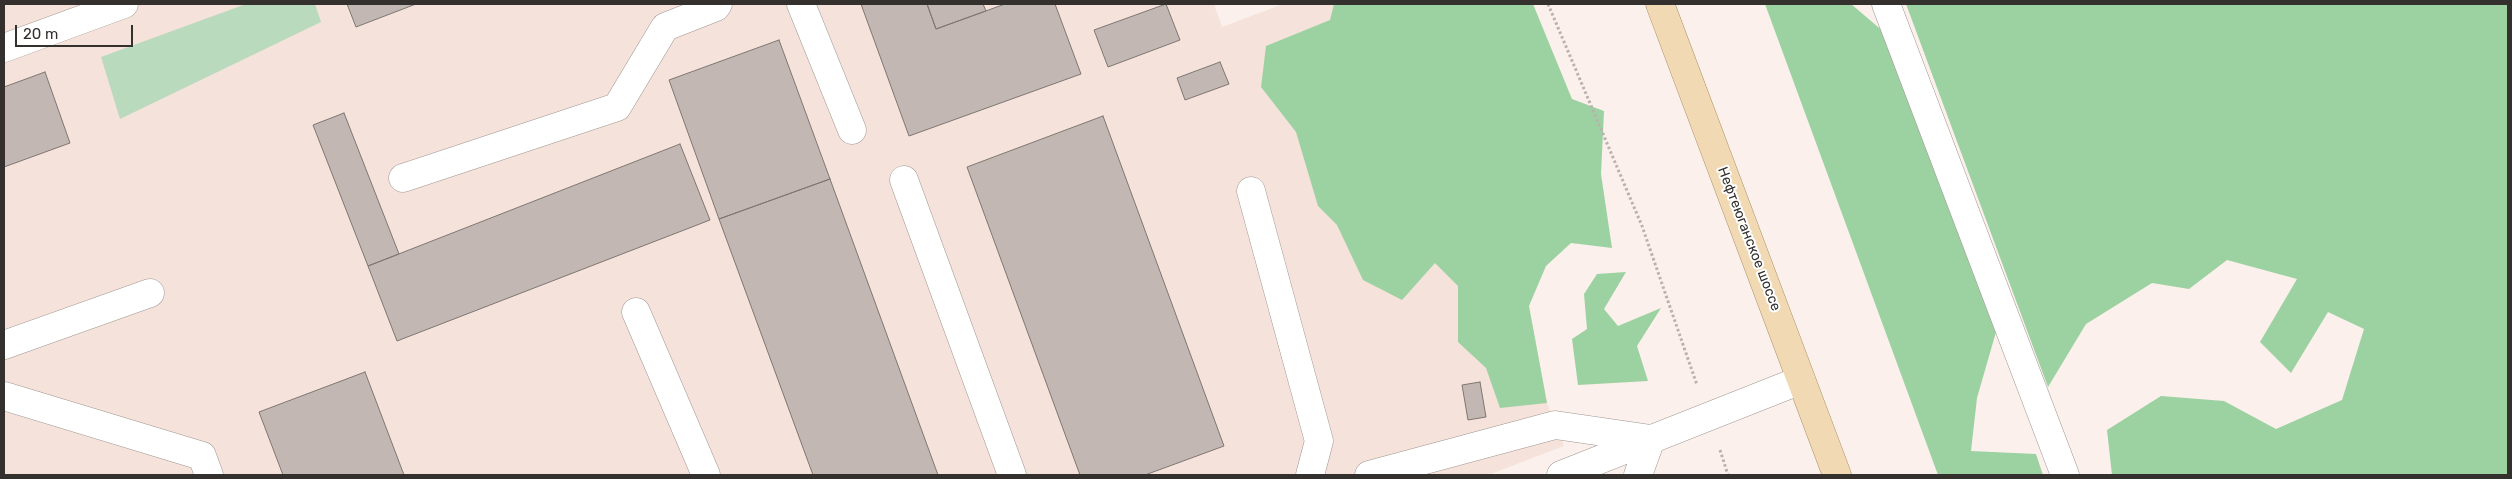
<!DOCTYPE html>
<html>
<head>
<meta charset="utf-8">
<style>
  body { margin:0 }
  #map { position:relative; width:2512px; height:479px; overflow:hidden; background:#fbf0eb; font-family:Rubik,sans-serif }
  canvas { display:block }
  .frame { position:absolute; inset:0; border:5px solid #34302e; pointer-events:none }
  .scale { position:absolute; left:15px; top:25px; width:118px; height:22px; box-sizing:border-box; border:2px solid #34302e; border-top:0; padding-left:6px; font-size:15px; line-height:18px; white-space:nowrap; color:#34302e; -webkit-text-stroke:4px #fff; paint-order:stroke }
</style>
</head>
<body>
<div id="map">
<canvas width="2512" height="479"></canvas>
<div class="frame"></div>
<div class="scale">20 m</div>
</div>
<script>
const c = document.querySelector('canvas').getContext('2d');
c.lineJoin = 'round';
function fillPath(path, color) { c.fillStyle = color; c.fill(path, 'evenodd'); }
const shape = rows => new Path2D(rows.map(r => 'M' + r).join(''));
function trace(path, color, width, dash) { c.strokeStyle = color; c.lineWidth = width; c.lineCap = dash ? 'butt' : 'round'; c.setLineDash(dash || []); c.stroke(path); }
function label(font, color, halo, rows, align = 'center') {
  c.font = font + ' Rubik,sans-serif'; c.lineWidth = 4; c.setLineDash([]); c.textBaseline = 'middle'; c.strokeStyle = halo; c.fillStyle = color; for (const [text, x, y, turn = 0] of rows) {
    c.save(); c.translate(x, y); c.rotate((+turn || 0) * Math.PI / 180); c.textAlign = isNaN(turn) ? turn : align; if (halo) c.strokeText(text, 0, 0); c.fillText(text, 0, 0); c.restore();
  }
}
const built = shape([
  [4,4,1214,4,1222,27,1283,4,1409,4,1513,221,1547,403,1564,446,1488,475,4,475]
]);
const green = shape([
  [246,4,315,4,321,22,120,119,101,57]
]);
const forest = shape([
  [1334,4,1533,4,1572,99,1604,111,1601,174,1612,248,1571,243,1546,266,1529,306,1547,403,1500,408,1486,368,1458,342,1458,286,1435,263,1402,300,1363,280,1337,225,1318,206,1296,132,1261,87,1266,46,1330,20],
  [1765,4,1851,4,1884,32,1996,332,1977,398,1971,451,2036,454,2043,475,1938,475],
  [1906,4,2508,4,2508,475,2112,475,2107,430,2161,396,2224,401,2276,429,2342,400,2364,329,2328,312,2291,373,2260,342,2297,279,2227,260,2189,289,2152,283,2086,324,2048,387],
  [1626,272,1604,309,1618,326,1661,308,1637,346,1648,381,1578,385,1572,339,1587,329,1584,294,1597,274]
]);
const building = shape([
  [347,4,416,4,356,27,347,4],
  [861,4,927,4,936,29,1005,4,1055,4,1081,74,909,136,861,4],
  [927,4,983,4,986,11,936,29,927,4],
  [1166,4,1180,40,1108,67,1094,30,1166,4],
  [779,40,830,179,719,219,669,80,779,40],
  [1220,62,1229,84,1185,100,1177,78,1220,62],
  [45,72,70,143,4,167,4,87,45,72],
  [344,113,399,254,368,266,313,125,344,113],
  [1103,116,1224,446,1145,475,1080,475,967,167,1103,116],
  [680,144,710,220,397,341,368,266,680,144],
  [830,179,938,475,813,475,719,219,830,179],
  [365,372,404,475,283,475,259,412,365,372],
  [1480,382,1486,417,1468,420,1462,385,1480,382]
]);
const path = shape([
  [1548,4,1642,226,1697,385],
  [1720,450,1728,475]
]);
const minor = shape([
  [801,4,852,130],
  [1886,4,2065,475],
  [4,48,124,4],
  [403,178,617,107,665,27,716,7,718,4],
  [904,180,1012,475],
  [1251,191,1319,441,1310,475],
  [636,312,706,475],
  [4,345,150,293],
  [4,396,202,456,209,475],
  [1369,475,1555,425,1651,439,1638,475],
  [1561,475,1801,380]
]);
const major = shape([
  [1660,4,1837,475]
]);
const streetNames = [
  ["Нефтеюганское шоссе",1749,239,69]
];
fillPath(built, '#f5e2da');
fillPath(green, '#badabd');
fillPath(forest, '#9cd2a2');
fillPath(building, '#c2b7b2');
trace(building, '#807772', 1);
trace(minor, '#a19792', 29);
trace(major, '#a88d64', 29);
trace(path, '#bab1ad', 3, [2.5, 2.5]);
trace(minor, '#fff', 28);
trace(major, '#f1d9b3', 28);
label('14px', '#34302e', '#fff', streetNames);
</script>
</body>
</html>
